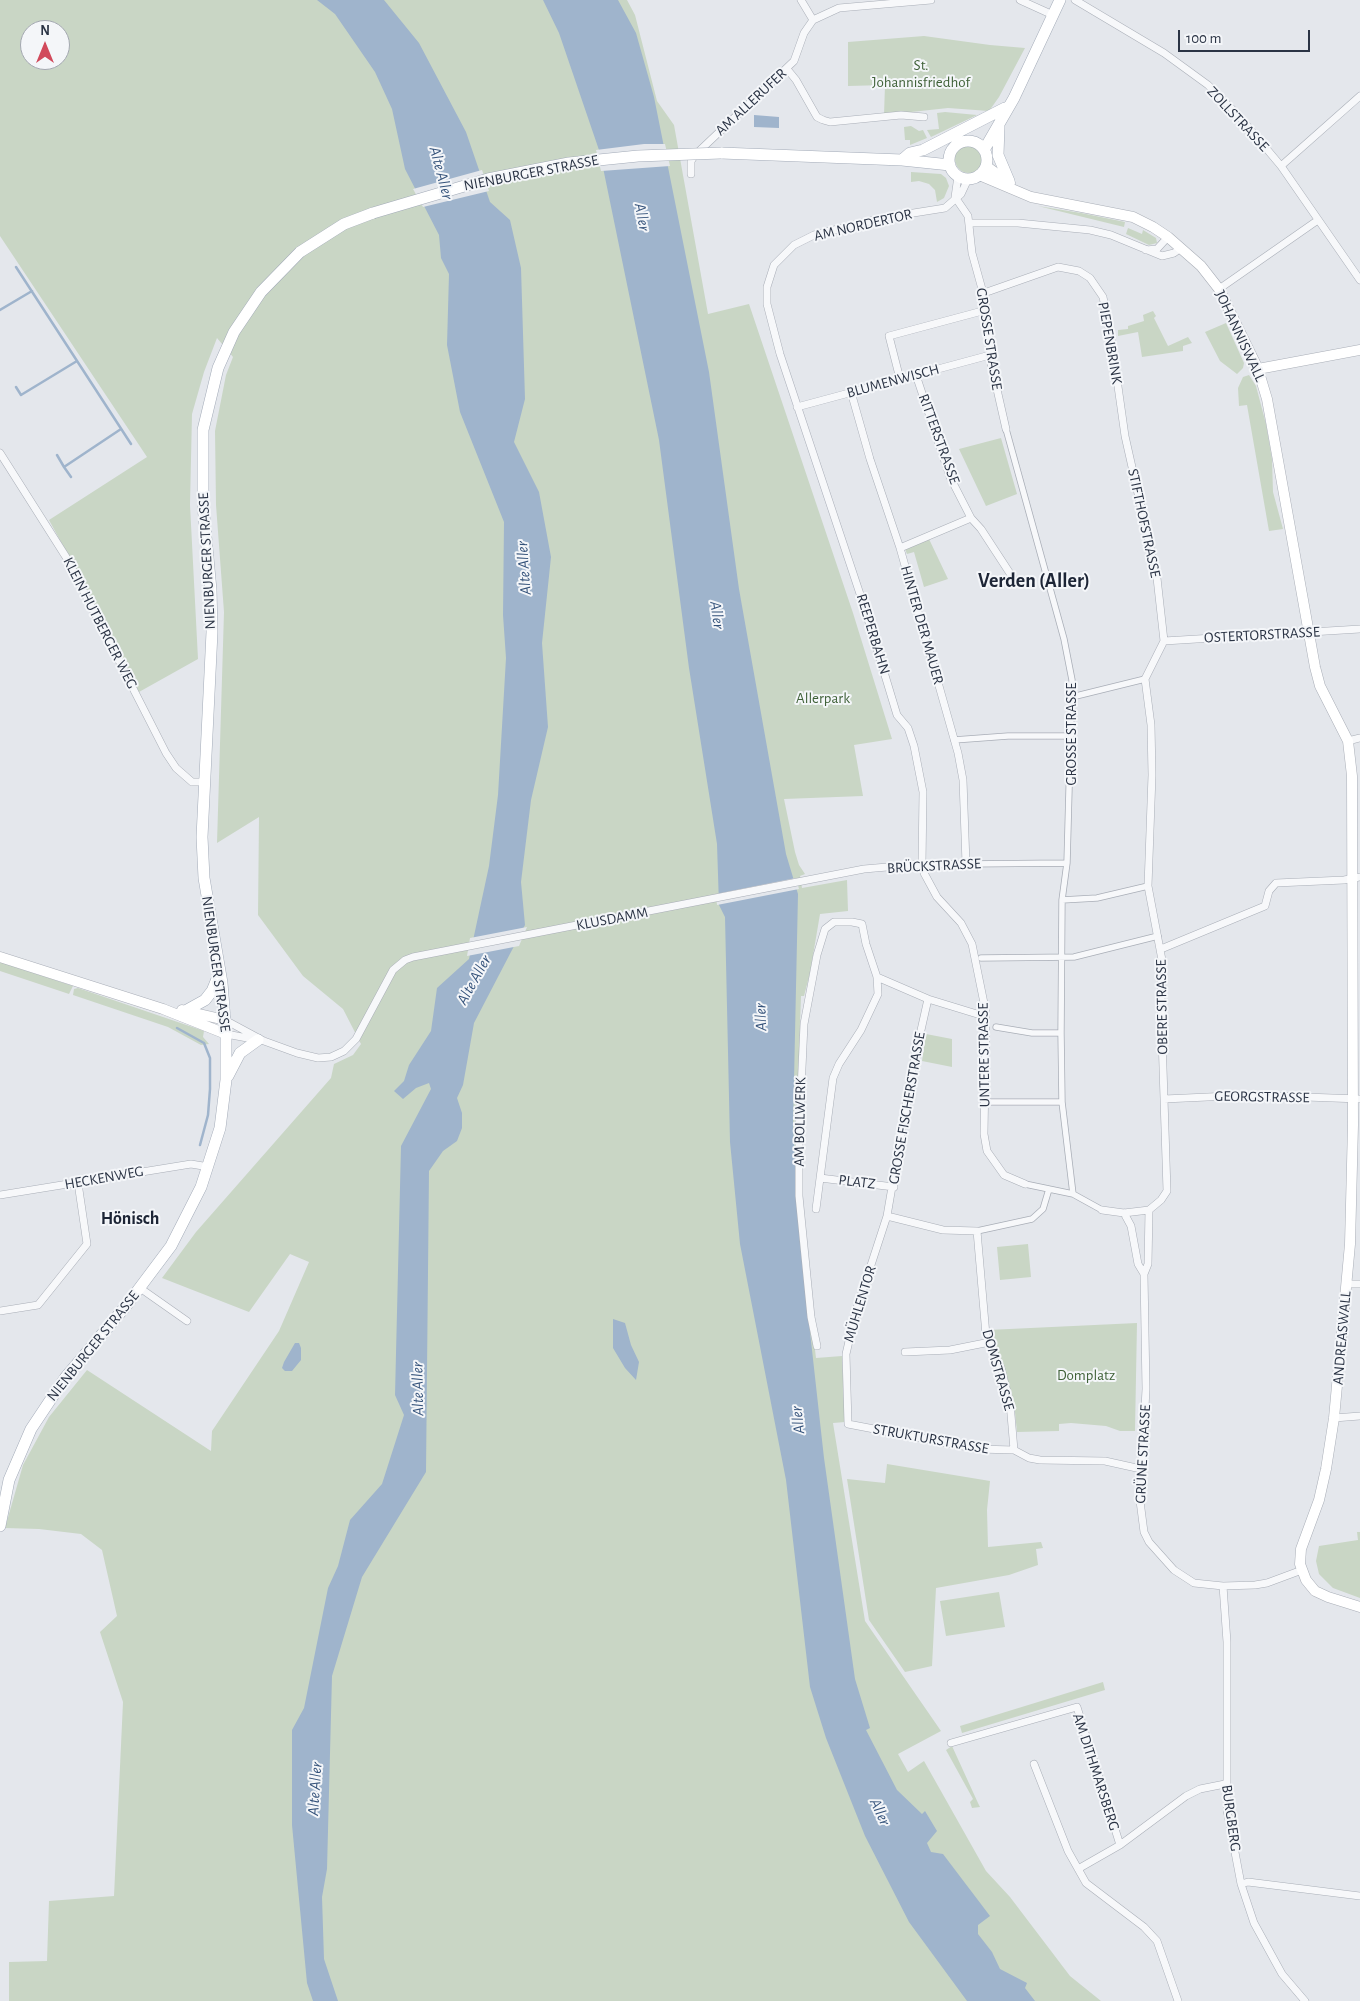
<!DOCTYPE html>
<html>
<head>
<meta charset="utf-8">
<style>
  body { margin:0 }
  #map { position:relative; width:1360px; height:2001px; overflow:hidden; background:#e4e7ec; font-family:"Alegreya Sans",sans-serif }
  canvas { display:block }
  .north { position:absolute; left:20px; top:20px; width:50px; height:50px; box-sizing:border-box; background:#f4f6f9; border:1px solid #a4a8b1; border-radius:50%; rotate:0deg; font-size:14px; font-weight:700; line-height:20px; text-align:center; color:#2b3445 }
  .north::after { content:''; display:block; margin:auto; width:18px; height:22px; background:#d1495b; clip-path:polygon(50% 0,100% 100%,50% 72%,0 100%) }
  .scale { position:absolute; left:1178px; top:30px; width:132px; height:22px; box-sizing:border-box; border:2px solid #2b3445; border-top:0; padding-left:6px; font-size:15px; line-height:18px; white-space:nowrap; color:#2b3445; -webkit-text-stroke:4px #f4f6f9; paint-order:stroke }
</style>
</head>
<body>
<div id="map">
<canvas width="1360" height="2001"></canvas>
<div class="north">N</div>
<div class="scale">100 m</div>
</div>
<script>
const c = document.querySelector('canvas').getContext('2d');
c.lineJoin = 'round';
function fillPath(path, color) { c.fillStyle = color; c.fill(path, 'evenodd'); }
const shape = rows => new Path2D(rows.map(r => 'M' + r).join(''));
function trace(path, color, width, dash) { c.strokeStyle = color; c.lineWidth = width; c.lineCap = dash ? 'butt' : 'round'; c.setLineDash(dash || []); c.stroke(path); }
function label(font, color, halo, rows, align = 'center') {
  c.font = font + ' "Alegreya Sans",sans-serif'; c.lineWidth = 4; c.setLineDash([]); c.textBaseline = 'middle'; c.strokeStyle = halo; c.fillStyle = color; for (const [text, x, y, turn = 0] of rows) {
    c.save(); c.translate(x, y); c.rotate((+turn || 0) * Math.PI / 180); c.textAlign = isNaN(turn) ? turn : align; if (halo) c.strokeText(text, 0, 0); c.fillText(text, 0, 0); c.restore();
  }
}
const green = shape([
  [0,0,627,0,635,15,657,101,674,125,708,314,749,304,853,613,892,739,854,745,863,796,784,799,795,852,799,865,805,874,800,876,802,888,847,880,848,911,820,914,810,973,804,996,801,996,796,1142,803,1250,816,1358,842,1356,845,1422,833,1423,865,1621,941,1731,898,1754,908,1772,924,1761,986,1871,1010,1897,1070,1976,1101,2001,9,2001,9,1962,47,1961,49,1901,114,1896,123,1702,100,1632,117,1616,102,1550,81,1534,39,1529,5,1528,23,1465,49,1417,87,1370,211,1451,212,1431,279,1331,309,1262,290,1254,249,1312,162,1278,196,1232,331,1078,334,1064,353,1055,361,1044,343,1009,303,976,258,915,259,817,217,843,224,612,216,505,215,431,226,375,233,357,217,338,204,372,192,414,190,505,198,659,139,692,108,628,49,520,147,457,0,236],
  [30,30,60,30,60,60,30,60],
  [924,36,990,45,1025,48,999,97,989,111,948,108,884,115,885,85,848,86,848,42],
  [945,112,977,115,931,137,927,130,939,129,937,113],
  [911,126,919,131,923,130,927,138,910,145,910,140,905,140,904,127],
  '955 159a14 14 0 1 1 28 0a14 14 0 1 1-28 0Z',
  [911,172,941,174,946,178,949,186,944,198,937,202,935,190,929,184,919,181,911,182],
  [1038,206,1081,213,1125,222,1124,227],
  [1128,228,1142,234,1143,230,1156,238,1157,243,1149,245,1126,234],
  [1153,311,1156,316,1154,318,1168,346,1188,337,1192,343,1183,346,1183,351,1142,357,1138,332,1118,336,1118,330,1128,329,1128,326,1144,321,1143,315],
  [1226,323,1244,363,1243,368,1237,374,1220,361,1205,332],
  [1249,375,1256,386,1266,424,1272,459,1273,492,1283,529,1269,531,1247,405,1239,406,1238,388,1243,377],
  [1001,438,1017,494,986,506,959,449],
  [929,539,948,579,924,587,914,552,907,554,905,549],
  [0,962,73,986,69,994,0,971],
  [78,988,204,1031,203,1037,209,1044,201,1045,168,1027,73,995,74,989],
  [926,1034,952,1039,952,1067,922,1061],
  [1028,1244,1031,1277,1000,1280,997,1247],
  [1137,1323,1135,1431,1120,1431,1106,1426,1071,1423,1059,1424,1059,1431,1017,1432,1014,1403,1004,1368,988,1330],
  [887,1464,990,1481,987,1510,988,1547,1041,1542,1043,1548,1036,1549,1038,1565,1009,1575,936,1588,932,1666,905,1672,869,1620,847,1479,885,1483],
  [1357,1532,1360,1532,1360,1598,1333,1588,1319,1574,1316,1561,1319,1546,1358,1540],
  [999,1592,1005,1627,946,1636,940,1601],
  [1103,1682,1105,1690,962,1733,960,1726],
  [952,1746,978,1803,980,1807,972,1808,970,1802,973,1799,946,1750]
]);
const water = shape([
  [317,0,384,0,419,43,466,132,490,202,510,220,521,268,525,399,514,442,539,492,551,557,542,643,548,727,531,800,521,882,525,925,474,1023,463,1085,457,1098,462,1113,462,1128,457,1141,443,1151,429,1171,426,1472,362,1577,332,1676,327,1869,322,1897,324,1959,338,2001,313,2001,307,1983,292,1825,292,1730,304,1708,328,1588,338,1566,350,1520,382,1484,404,1415,395,1395,401,1146,431,1089,429,1083,416,1088,403,1099,394,1091,404,1081,409,1065,431,1031,437,988,469,959,489,866,498,795,506,658,503,615,504,522,460,412,447,345,449,274,441,258,439,235,405,169,392,109,375,72,335,14],
  [543,0,618,0,636,33,654,97,709,372,739,589,786,854,798,894,793,1127,800,1242,824,1458,855,1679,870,1728,866,1730,897,1790,922,1814,925,1811,937,1831,927,1843,931,1852,943,1854,990,1916,978,1925,978,1934,992,1952,1000,1969,1027,1983,1025,1988,1035,2001,967,2001,909,1922,865,1836,826,1738,810,1687,786,1480,740,1244,730,1142,725,917,719,905,717,844,689,668,659,440,600,153,559,33],
  [754,115,779,117,779,128,754,127],
  [613,1319,625,1323,631,1345,639,1362,636,1380,625,1368,613,1348],
  [295,1343,299,1343,301,1348,301,1360,292,1371,285,1371,282,1368,284,1362]
]);
const pier = shape([
  [644,144,665,144,670,166,601,171,596,150],
  [482,170,489,191,423,207,413,189],
  [796,878,799,889,717,905,716,894],
  [527,927,519,946,467,956,470,938]
]);
const stream = shape([
  [16,267,131,444],
  [0,310,32,291],
  [16,387,21,395,77,361],
  [57,455,64,467,121,429],
  [64,467,71,477],
  [177,1028,204,1043,210,1058,210,1089,208,1115,200,1145]
]);
const pedestrian = shape([
  [1006,429,1064,639,1072,680,1067,863,1062,900,1061,1033,1062,1102,1073,1194],
  [1072,697,1145,679],
  [954,740,1008,736,1071,736],
  [966,864,1067,863],
  [1062,900,1097,898,1148,886],
  [981,958,1074,957,1158,936],
  [996,1027,1032,1033,1061,1033],
  [985,1102,1062,1102],
  [1025,1184,1073,1194,1102,1210],
  [977,1231,1032,1219,1043,1209,1049,1189]
]);
const minor = shape([
  [801,0,813,20],
  [1020,0,1053,15],
  [1075,0,1164,53,1208,85,1239,116,1281,166,1360,280],
  [787,69,796,80,817,117,823,120,830,122,901,115,924,117],
  [1281,166,1360,96],
  [691,174,691,161,695,155,794,61,804,33,813,20,839,8,931,0],
  [958,176,955,197,968,216,972,253,985,300,991,363,1006,429],
  [968,179,961,194,945,208,882,218,814,235,794,245,774,265,767,287,767,304,780,354,864,606,897,715,908,728,914,746,923,792,922,864,924,873,937,897,961,923,972,944,986,1013,984,1134,987,1151,1004,1175,1025,1184],
  [969,223,1018,223,1090,230,1111,235,1162,256,1174,253,1181,248],
  [1146,250,1157,249,1168,237],
  [1219,289,1318,220],
  [984,293,1058,267,1079,271,1090,278,1103,297,1112,344,1125,436,1157,578,1164,641],
  [916,375,950,477,971,518,981,529,1013,578],
  [900,379,889,336,986,310],
  [797,407,990,355],
  [0,453,66,557,166,753,176,768,192,782,204,782],
  [900,548,971,518],
  [1164,641,1360,629],
  [1348,741,1360,738],
  [1161,949,1265,906,1269,891,1276,883,1344,880,1360,877],
  [877,977,928,999,977,1014,986,1013],
  [928,999,912,1070,887,1216,856,1311,846,1354,848,1424,978,1449,1014,1450],
  [225,1020,264,1041,297,1053,318,1058,331,1057,344,1051,356,1039,393,970,405,960,413,957,864,869,922,864,966,864,963,780,958,753,900,548,870,459,851,392],
  [226,1034,258,1040],
  [1164,1099,1251,1095,1360,1099],
  [820,1178,894,1187],
  [0,1195,191,1164,209,1167],
  [816,1209,833,1078,839,1064,861,1030,878,994,877,977,866,944,862,924,852,922,834,922,825,929,817,955,804,1024,799,1134,799,1196,811,1317,817,1346],
  [1102,1210,1124,1213,1149,1210,1161,1200,1167,1191,1161,1006,1162,960,1148,886,1152,775,1151,725,1145,679,1164,641],
  [1149,1210,1148,1264,1144,1274,1146,1389,1140,1501,1144,1532,1149,1542,1174,1570,1194,1583,1223,1586,1255,1585,1267,1583,1302,1570],
  [1124,1213,1131,1226,1138,1264,1144,1274],
  [887,1216,943,1230,977,1231,986,1335,1001,1368,1010,1403,1014,1450],
  [1347,1284,1360,1284],
  [140,1288,187,1321],
  [0,1311,38,1305,87,1244,78,1183],
  [905,1352,950,1350,990,1342],
  [1334,1418,1360,1416],
  [1014,1450,1029,1458,1040,1460,1105,1461,1141,1469],
  [1223,1586,1227,1642,1227,1810,1241,1884,1254,1923,1282,1974,1305,2001],
  [951,1743,1077,1707,1120,1845],
  [1034,1764,1068,1851,1086,1883,1144,1927,1157,1941,1178,2001],
  [1078,1869,1120,1845,1186,1796,1200,1789,1225,1784],
  [1241,1884,1248,1882,1360,1896]
]);
const secondary = shape([
  [986,166,1010,183],
  [979,175,1031,197,1133,217,1153,227,1168,237,1201,266,1219,289,1258,369,1267,399,1315,667,1320,686,1348,741,1352,776,1353,1125,1350,1244,1334,1418,1326,1469,1319,1500,1301,1549,1300,1564,1306,1580,1315,1591,1328,1597,1360,1607],
  [1258,369,1360,350],
  [0,957,163,1009,226,1034],
  [182,1010,225,1020]
]);
const primary = shape([
  [999,126,998,155,1009,181],
  '949 160a19 19 0 1 1 38 0a19 19 0 1 1-38 0Z',
  [984,150,1014,98,1060,0],
  [721,153,902,160,950,165],
  [902,160,910,153,923,150,1005,108],
  [187,1010,205,1000,212,991,219,974],
  [228,1076,240,1053,258,1040],
  [0,1526,9,1480,31,1429,65,1378,126,1306,171,1246,201,1187,220,1128,226,1080,226,1034,222,983,204,878,202,837,212,632,211,590,203,505,203,430,218,368,234,332,261,292,300,252,344,224,373,213]
]);
const primaryBridge = shape([
  [373,213,488,179,569,163,638,156,721,153]
]);
const parkNames = [
  ["St.",921,65],
  ["Johannisfriedhof",921,82],
  ["Allerpark",823,698],
  ["Domplatz",1086,1375]
];
const streetNames = [
  ["AM ALLERUFER",751,102,-43],
  ["ZOLLSTRASSE",1238,119,47],
  ["NIENBURGER STRASSE",531,173,-11],
  ["AM NORDERTOR",863,225,-13],
  ["JOHANNISWALL",1240,336,65],
  ["GROSSE STRASSE",989,339,81],
  ["PIEPENBRINK",1110,343,80],
  ["BLUMENWISCH",893,381,-15],
  ["RITTERSTRASSE",939,439,70],
  ["STIFTHOFSTRASSE",1144,523,78],
  ["NIENBURGER STRASSE",207,561,-93],
  ["KLEIN HUTBERGER WEG",100,623,63],
  ["HINTER DER MAUER",922,625,74],
  ["REEPERBAHN",873,634,73],
  ["OSTERTORSTRASSE",1262,635,-3],
  ["GROSSE STRASSE",1071,734,-90],
  ["BRÜCKSTRASSE",934,866,-3],
  ["KLUSDAMM",612,919,-11],
  ["NIENBURGER STRASSE",216,964,82],
  ["OBERE STRASSE",1162,1007,-91],
  ["UNTERE STRASSE",984,1055,-91],
  ["GEORGSTRASSE",1262,1097,1],
  ["GROSSE FISCHERSTRASSE",907,1108,-80],
  ["AM BOLLWERK",800,1122,-89],
  ["HECKENWEG",104,1178,-10],
  ["PLATZ",857,1182,7],
  ["MÜHLENTOR",860,1304,-73],
  ["ANDREASWALL",1342,1338,-85],
  ["NIENBURGER STRASSE",93,1346,-51],
  ["DOMSTRASSE",998,1370,74],
  ["STRUKTURSTRASSE",931,1439,10],
  ["GRÜNE STRASSE",1143,1454,-87],
  ["AM DITHMARSBERG",1096,1772,72],
  ["BURGBERG",1231,1818,82]
];
const waterNames = [
  ["Alte Aller",441,173,75],
  ["Aller",642,217,79],
  ["Alte Aller",524,568,-94],
  ["Aller",717,615,82],
  ["Alte Aller",474,980,-61],
  ["Aller",761,1017,-92],
  ["Alte Aller",418,1389,-91],
  ["Aller",798,1420,-96],
  ["Alte Aller",315,1789,-86],
  ["Aller",880,1812,65]
];
const quarterNames = [
  ["Hönisch",130,1219]
];
const districtNames = [
  ["Verden (Aller)",1034,581]
];
fillPath(green, '#c9d6c5');
fillPath(water, '#9fb4cc');
fillPath(pier, '#e4e7ec');
trace(stream, '#9fb4cc', 2.5);
trace(pedestrian, '#a9aeb7', 7);
trace(minor, '#a9aeb7', 8);
trace(secondary, '#a9aeb7', 11);
trace(primary, '#a3abb8', 12);
trace(pedestrian, '#f7f8fa', 5.5);
trace(minor, '#f7f8fa', 7);
trace(secondary, '#fff', 10);
trace(primary, '#fff', 11);
trace(primaryBridge, '#a3abb8', 12, []);
trace(primaryBridge, '#fff', 11);
label('15px', '#3f6138', '#f4f6f9', parkNames);
label('15px', '#2b3445', '#f4f6f9', streetNames);
label('italic 16px', '#34527a', '#f4f6f9', waterNames);
label('bold 18px', '#1d2536', '#f4f6f9', quarterNames);
label('bold 20px', '#1d2536', '#f4f6f9', districtNames);
</script>
</body>
</html>
